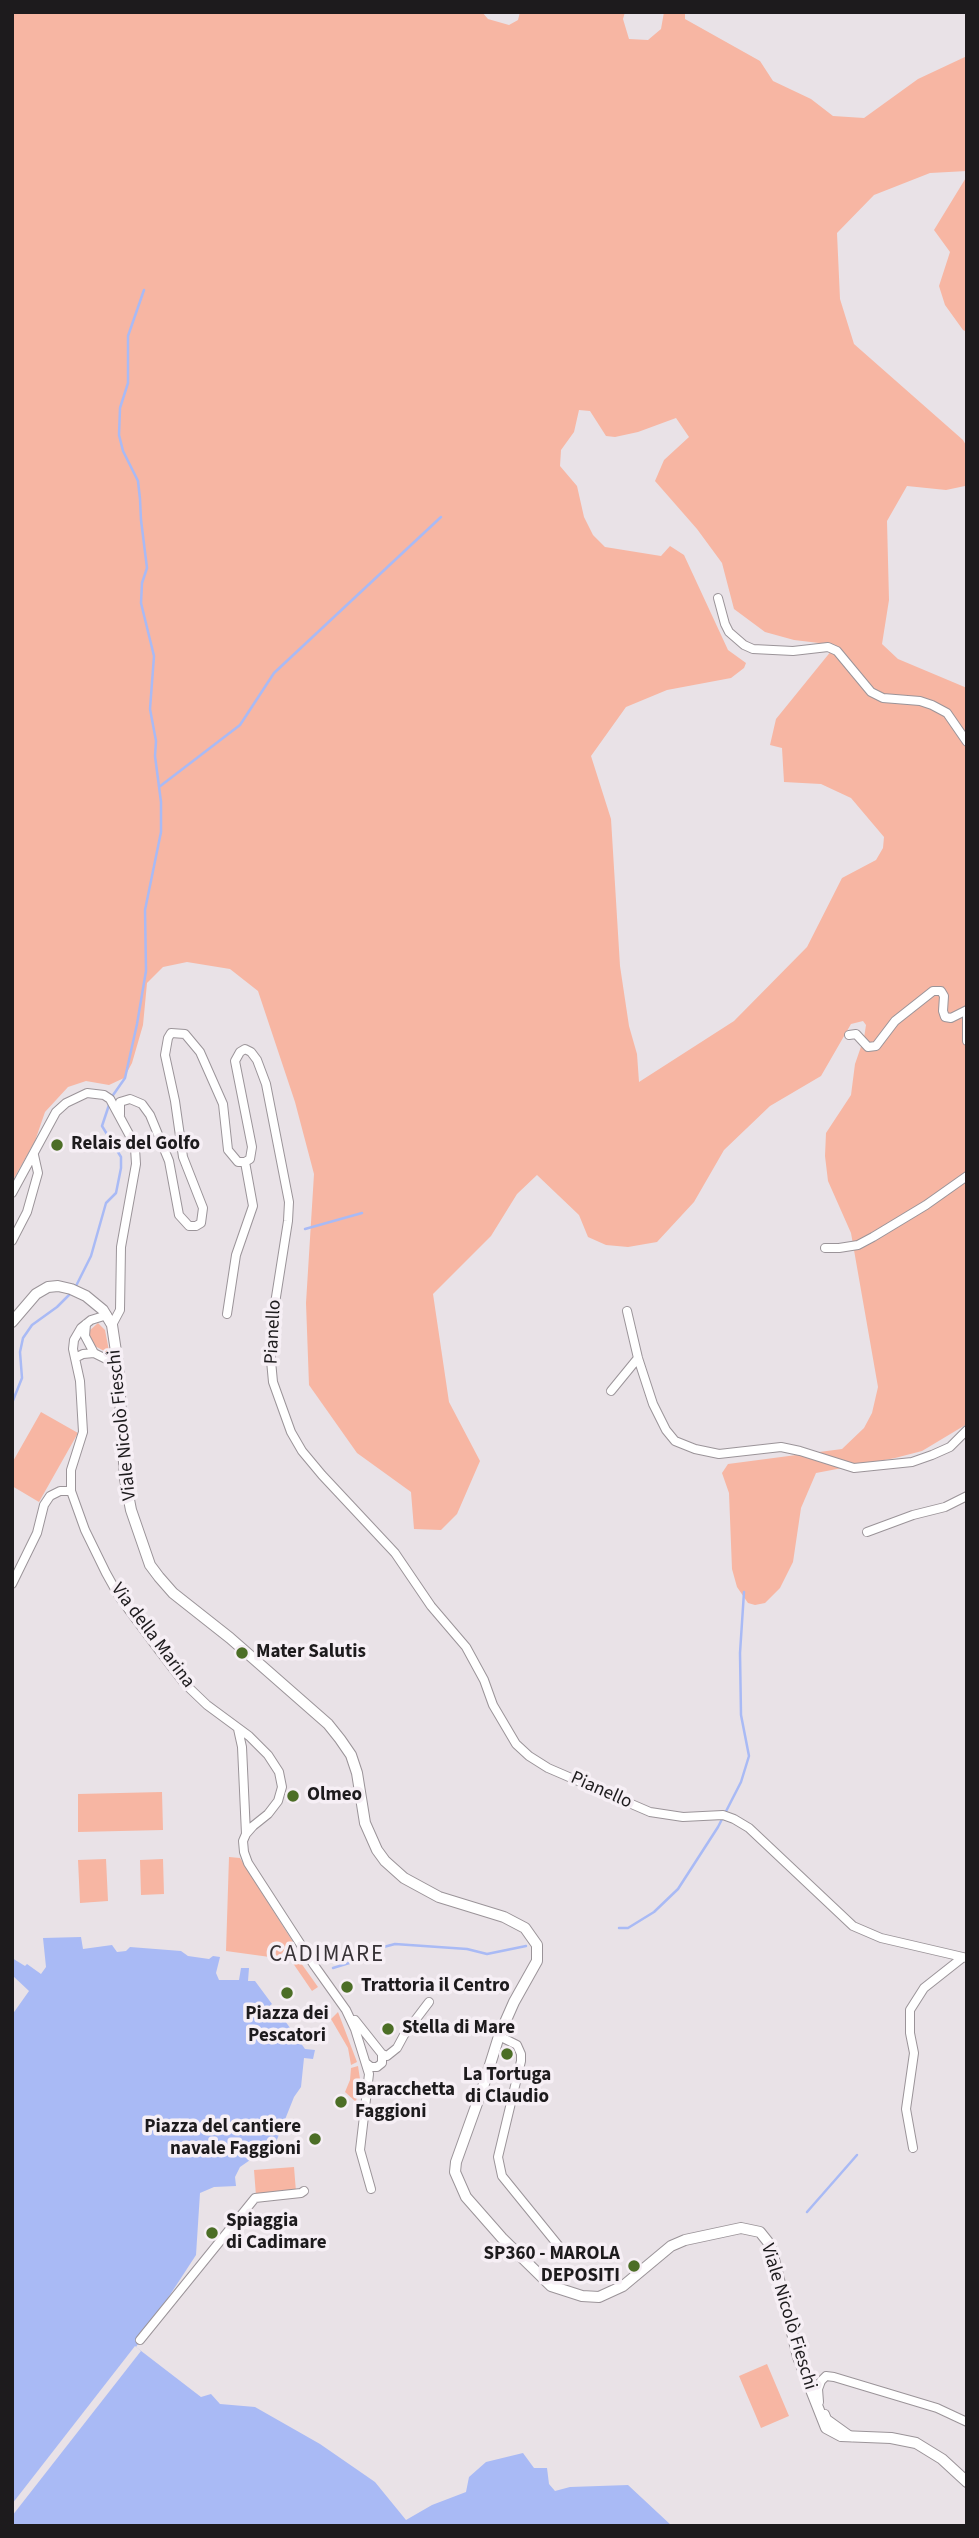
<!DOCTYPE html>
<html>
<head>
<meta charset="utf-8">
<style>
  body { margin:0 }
  #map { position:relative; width:979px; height:2538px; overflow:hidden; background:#e9e2e7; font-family:"Source Sans 3",sans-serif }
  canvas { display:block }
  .frame { position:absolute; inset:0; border:14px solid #1d1b1d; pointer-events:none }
</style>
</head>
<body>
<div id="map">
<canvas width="979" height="2538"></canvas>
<div class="frame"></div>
</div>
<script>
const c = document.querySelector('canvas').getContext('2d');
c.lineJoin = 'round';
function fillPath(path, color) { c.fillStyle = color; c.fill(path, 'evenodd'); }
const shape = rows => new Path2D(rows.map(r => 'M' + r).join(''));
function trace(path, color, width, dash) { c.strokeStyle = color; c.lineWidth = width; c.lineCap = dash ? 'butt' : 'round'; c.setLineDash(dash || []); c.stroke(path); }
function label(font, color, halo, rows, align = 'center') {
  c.font = font + ' "Source Sans 3",sans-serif'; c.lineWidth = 7; c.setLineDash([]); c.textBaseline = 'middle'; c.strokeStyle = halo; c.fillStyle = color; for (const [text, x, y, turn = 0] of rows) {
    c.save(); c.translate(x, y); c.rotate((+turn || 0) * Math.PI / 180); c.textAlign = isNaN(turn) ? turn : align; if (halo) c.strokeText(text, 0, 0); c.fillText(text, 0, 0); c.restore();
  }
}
const green = shape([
  [12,12,482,12,488,19,509,25,518,20,520,12,625,12,623,19,629,39,648,40,661,29,664,12,685,12,685,19,760,61,773,81,811,99,833,116,864,118,918,79,967,56,967,171,930,173,874,195,837,233,840,299,854,344,963,440,967,447,967,482,965,486,946,490,907,486,887,521,889,600,882,644,898,659,967,688,967,1424,922,1451,895,1458,816,1473,801,1508,793,1562,780,1588,765,1603,755,1605,748,1603,737,1587,732,1569,729,1493,722,1473,728,1464,842,1449,864,1428,872,1413,878,1387,851,1233,828,1181,825,1156,826,1133,851,1095,855,1064,864,1038,866,1025,863,1021,851,1024,821,1076,770,1106,724,1150,694,1202,657,1242,628,1247,606,1245,588,1237,579,1215,537,1175,517,1194,491,1236,433,1294,449,1402,480,1461,457,1514,441,1530,414,1529,411,1492,357,1453,309,1385,306,1303,314,1174,295,1102,258,991,230,969,187,962,163,967,147,983,143,1025,132,1063,124,1078,109,1085,86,1081,68,1087,45,1112,35,1141,12,1182],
  [579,410,590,411,606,436,615,437,638,432,676,418,689,437,664,460,655,481,697,529,722,563,734,609,765,632,794,640,836,645,776,719,770,745,782,748,784,782,821,784,851,798,884,837,883,848,876,860,842,878,807,947,734,1021,639,1082,637,1054,629,1026,620,966,611,819,591,756,626,707,667,690,731,678,744,668,746,663,728,650,684,555,670,546,661,556,605,547,593,535,584,517,577,486,560,466,561,450,574,432],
  [967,176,967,332,963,330,945,305,939,286,950,252,934,230],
  [98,1323,105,1330,109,1351,106,1352,93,1345,89,1338,89,1331],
  [41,1412,78,1433,39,1502,12,1486,12,1463],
  [162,1792,163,1830,78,1832,78,1794],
  [229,1857,240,1858,293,1942,277,1958,226,1951],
  [106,1859,108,1901,80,1903,78,1860],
  [163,1859,164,1894,141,1895,140,1860],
  [291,1949,318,1987,312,1991,286,1953],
  [338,2012,357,2062,351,2065,348,2048,331,2019],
  [358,2066,360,2079,356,2102,345,2092,350,2080,351,2068],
  [294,2167,296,2192,256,2196,254,2170],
  [767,2364,789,2416,761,2428,739,2376]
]);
const water = shape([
  [81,1937,83,1949,112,1945,117,1952,126,1951,130,1947,181,1951,188,1956,209,1959,213,1956,220,1957,216,1973,219,1980,239,1980,241,1968,249,1968,248,1981,255,1981,272,2004,254,2017,259,2023,278,2011,305,2049,315,2050,313,2059,304,2058,301,2087,294,2097,270,2157,253,2158,240,2167,235,2177,236,2186,214,2187,200,2193,196,2255,136,2347,201,2397,211,2394,220,2404,255,2407,320,2444,375,2482,406,2520,432,2505,466,2492,469,2477,486,2462,523,2453,534,2468,547,2468,549,2484,555,2491,570,2487,628,2485,672,2526,12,2526,12,2015,29,1991,12,1975,12,1958,25,1966,27,1964,41,1974,46,1967,43,1938]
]);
const pier = shape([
  [135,2346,141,2351,12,2516,12,2504]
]);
const stream = shape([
  [159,787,240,725,274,673,441,517],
  [111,1098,125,1078,137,1024,146,971,145,910,161,832,161,802,155,756,156,741,150,709,154,656,141,603,142,583,147,568,141,520,140,499,138,481,123,451,119,435,120,408,128,383,128,336,144,290],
  [305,1229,362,1213],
  [75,1288,91,1256,106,1203,116,1193,121,1168,121,1157,102,1126,109,1105],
  [12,1403,22,1378,20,1352,23,1338,32,1325,57,1307,71,1293],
  [619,1928,628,1928,654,1912,678,1889,718,1827,741,1782,749,1756,741,1715,740,1653,744,1592],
  [333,1968,372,1956,376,1949,395,1944,467,1949,487,1954,526,1946],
  [807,2212,857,2155]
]);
const street = shape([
  [718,598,725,624,729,632,744,645,753,649,793,651,828,647,837,651,871,692,883,698,920,701,932,705,947,713,967,742],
  [967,1016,967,1041],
  [849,1035,856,1034,868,1047,876,1046,895,1021,933,991,941,991,944,996,943,1011,945,1017,951,1018,967,1010],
  [120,1115,120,1102,130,1099,142,1104,150,1115,169,1161,179,1215,189,1226,196,1226,201,1223,203,1208,183,1157,175,1101,165,1055,168,1038,171,1033,185,1034,200,1052,223,1104,228,1150,238,1162,245,1162,250,1159,252,1147,235,1061,240,1052,245,1049,251,1052,257,1060,266,1084,289,1202,288,1221,273,1316,270,1350,273,1382,291,1432,302,1451,322,1475,395,1553,431,1606,466,1647,484,1680,493,1705,516,1744,529,1756,548,1768,650,1812,683,1817,723,1815,734,1819,749,1828,853,1926,881,1938,967,1958],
  [12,1193,56,1112,66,1103,87,1093,104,1095,110,1099,130,1136,135,1148,136,1164,121,1247,120,1310,112,1325],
  [12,1241,27,1212,38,1173,34,1155],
  [825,1248,839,1248,858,1245,873,1237,926,1205,967,1176],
  [627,1311,638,1358,653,1404,666,1430,675,1441,695,1449,719,1454,781,1447,800,1451,854,1468,912,1462,932,1455,950,1447,967,1430],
  [227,1314,236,1255,253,1206,245,1162],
  [107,1315,91,1320,81,1328,74,1340,73,1349,80,1381,83,1432,71,1470,71,1491,85,1530,106,1573,120,1598,158,1649,184,1683,207,1705,249,1736,268,1755,279,1772,282,1787,278,1801,268,1814,253,1826,246,1834,243,1841,244,1852,248,1863,314,1965,346,2010,355,2029,369,2074,360,2150,371,2189],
  [86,1324,85,1336,94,1353],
  [75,1358,83,1354,94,1353,118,1365],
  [611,1391,638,1358],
  [867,1532,913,1515,945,1507,967,1496],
  [12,1584,37,1533,44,1505,50,1496,60,1491,71,1491],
  [238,1729,242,1747,246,1834],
  [355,2020,382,2054,382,2063,377,2067,371,2067,366,2063],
  [499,2036,517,2045,521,2054,521,2061,498,2157,502,2176,562,2250,571,2256,583,2254],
  [382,2054,387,2056,397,2048,404,2035,429,2002],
  [913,2148,906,2109,914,2053,910,2033,910,2010,924,1988,962,1958],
  [140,2340,255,2198,301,2193,304,2191],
  [819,2402,818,2389,821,2381,826,2376,834,2377,937,2408,967,2422],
  [825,2414,827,2419,852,2437]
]);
const secondary = shape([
  [12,1322,36,1294,48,1287,58,1286,71,1289,86,1296,103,1310,112,1325,118,1365,125,1479,131,1510,150,1565,159,1577,173,1593,230,1638,328,1724,340,1739,351,1755,357,1773,365,1823,377,1850,385,1861,404,1878,439,1897,504,1917,525,1928,537,1945,537,1961,514,2002,499,2036,484,2084,456,2162,455,2172,466,2197,502,2238,551,2286,582,2296,599,2297,623,2286,671,2246,685,2240,741,2228,760,2232,768,2242,772,2251,798,2357,826,2428,841,2436,891,2438,916,2443,942,2459,967,2482]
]);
const markers = [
  [57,1145,7,"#4c6e26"],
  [242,1653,7,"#4c6e26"],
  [293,1796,7,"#4c6e26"],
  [347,1987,7,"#4c6e26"],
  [287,1993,7,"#4c6e26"],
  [388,2029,7,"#4c6e26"],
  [507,2054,7,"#4c6e26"],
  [341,2102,7,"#4c6e26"],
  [315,2139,7,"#4c6e26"],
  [212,2233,7,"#4c6e26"],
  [634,2266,7,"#4c6e26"]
];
const poiNames = [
  ["Relais del Golfo",71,1145],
  ["Mater Salutis",256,1653],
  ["Olmeo",307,1796],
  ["Trattoria il Centro",361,1987],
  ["Piazza dei",287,2015,"center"],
  ["Pescatori",287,2037,"center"],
  ["Stella di Mare",402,2029],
  ["La Tortuga",507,2076,"center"],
  ["di Claudio",507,2098,"center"],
  ["Baracchetta",355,2091],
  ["Faggioni",355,2113],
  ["Piazza del cantiere",301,2128,"right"],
  ["navale Faggioni",301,2150,"right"],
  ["Spiaggia",226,2222],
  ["di Cadimare",226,2244],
  ["SP360 - MAROLA",620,2255,"right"],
  ["DEPOSITI",620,2277,"right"]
];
const streetNames = [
  ["Pianello",274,1332,-87],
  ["Viale Nicolò Fieschi",123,1425,-96],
  ["Via della Marina",152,1636,53],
  ["Pianello",601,1791,24],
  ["Viale Nicolò Fieschi",788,2317,73]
];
const quarterNames = [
  ["CADIMARE",327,1956]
];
fillPath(green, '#f7b6a3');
fillPath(water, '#a9baf5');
fillPath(pier, '#e9e2e7');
trace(stream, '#a9baf5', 2.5);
trace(street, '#9b9499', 10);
trace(secondary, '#9b9499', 12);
trace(street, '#fff', 8);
trace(secondary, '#fff', 10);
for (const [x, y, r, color] of markers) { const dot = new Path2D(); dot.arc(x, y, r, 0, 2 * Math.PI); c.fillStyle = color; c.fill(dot); trace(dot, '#f6eff5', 2.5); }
label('bold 19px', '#1d1b1d', '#f6eff5', poiNames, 'left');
label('19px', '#1d1b1d', '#f6eff5', streetNames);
c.letterSpacing = '2px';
label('23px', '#373236', '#f6eff5', quarterNames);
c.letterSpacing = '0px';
</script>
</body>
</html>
